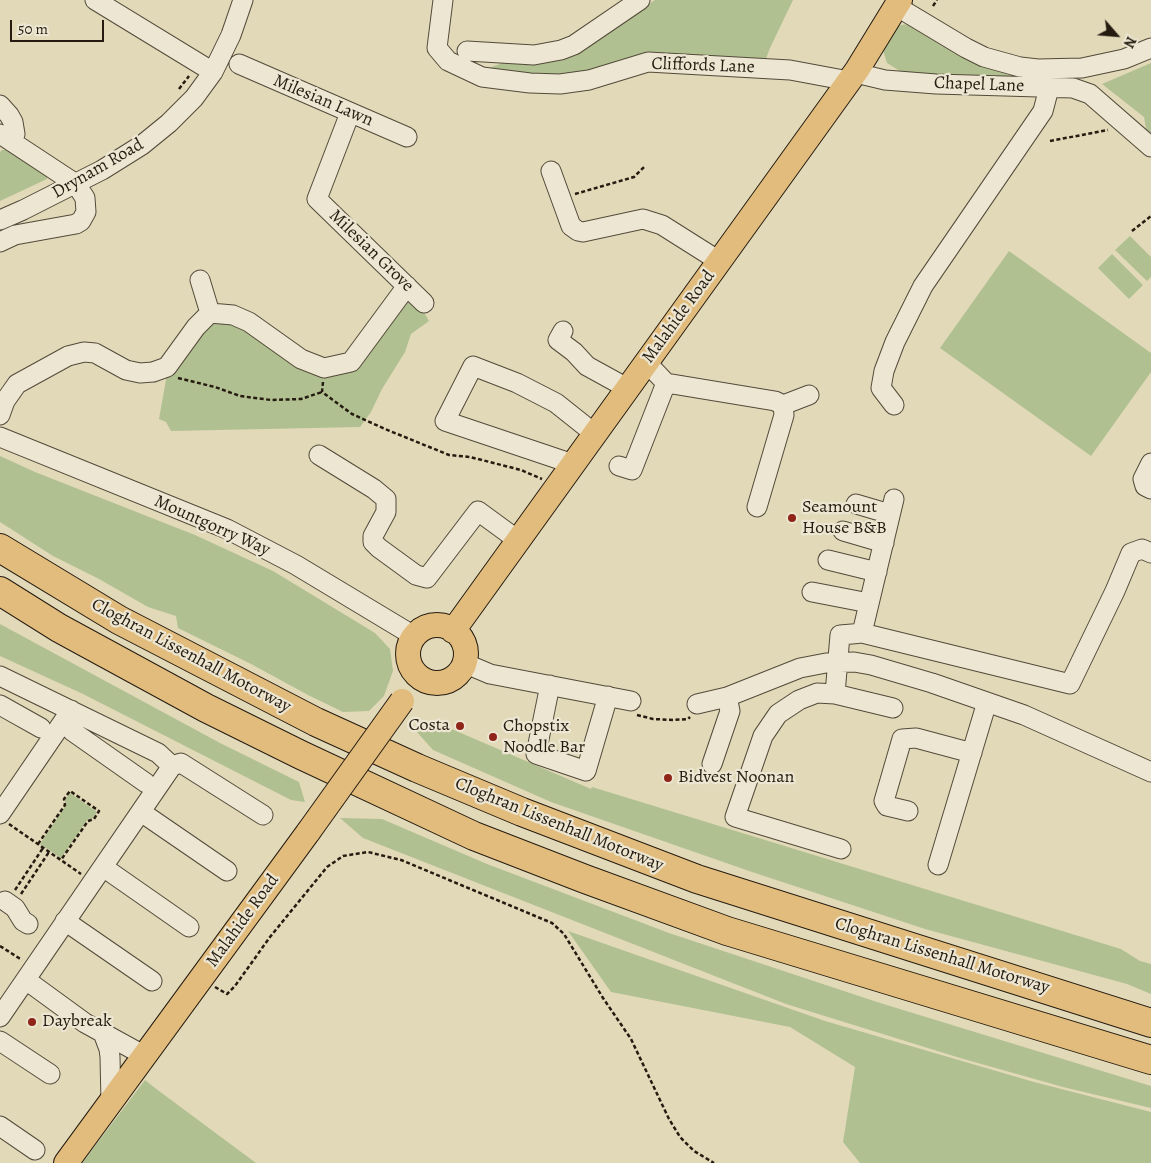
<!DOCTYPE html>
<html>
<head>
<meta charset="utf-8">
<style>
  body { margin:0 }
  #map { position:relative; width:1151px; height:1163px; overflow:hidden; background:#e2d9b9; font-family:Alegreya,serif }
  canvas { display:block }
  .north { position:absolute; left:1091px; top:10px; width:50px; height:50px; -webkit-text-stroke:4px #ece6d2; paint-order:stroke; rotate:117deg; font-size:14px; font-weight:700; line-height:20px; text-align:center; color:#251b10 }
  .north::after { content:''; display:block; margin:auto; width:18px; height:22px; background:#251b10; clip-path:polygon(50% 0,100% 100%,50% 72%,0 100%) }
  .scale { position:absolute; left:10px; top:20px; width:94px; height:22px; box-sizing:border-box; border:2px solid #251b10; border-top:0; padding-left:6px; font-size:15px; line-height:18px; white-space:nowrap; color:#251b10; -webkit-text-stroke:4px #ece6d2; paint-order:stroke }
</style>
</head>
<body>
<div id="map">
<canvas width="1151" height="1163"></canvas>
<div class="north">N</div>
<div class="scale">50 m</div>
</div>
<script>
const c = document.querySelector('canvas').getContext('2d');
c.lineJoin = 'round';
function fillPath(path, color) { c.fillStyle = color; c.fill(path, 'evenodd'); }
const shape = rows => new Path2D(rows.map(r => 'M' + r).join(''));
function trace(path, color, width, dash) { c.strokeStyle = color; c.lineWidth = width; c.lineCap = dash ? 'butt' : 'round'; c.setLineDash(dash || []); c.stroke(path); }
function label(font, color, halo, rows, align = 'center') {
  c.font = font + ' Alegreya,serif'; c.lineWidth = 4.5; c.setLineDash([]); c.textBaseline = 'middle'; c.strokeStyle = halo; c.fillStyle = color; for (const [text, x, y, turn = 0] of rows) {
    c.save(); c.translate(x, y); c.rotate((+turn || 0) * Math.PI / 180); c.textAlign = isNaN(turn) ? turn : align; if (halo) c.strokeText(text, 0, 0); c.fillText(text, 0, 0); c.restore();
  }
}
const green = shape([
  [655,0,793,0,770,48,764,64,733,61,567,79,489,72,489,68,632,15],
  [909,24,979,65,1018,76,1017,79,903,73,887,63,883,50,893,28,901,25],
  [1151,63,1151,133,1146,129,1144,117,1102,84],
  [2,150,8,150,47,175,47,179,0,201,0,152],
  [1130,236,1151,257,1151,277,1147,281,1115,250],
  [1009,251,1151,353,1151,372,1091,456,940,348],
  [1112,254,1143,285,1129,299,1098,268],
  [410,301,422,309,429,321,411,334,405,352,382,389,371,412,360,427,171,431,166,422,159,419,167,374,193,343,214,322,233,322,327,375,402,302],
  [0,456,35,472,195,535,273,571,375,633,390,649,393,671,384,696,369,711,343,712,308,695,251,664,178,628,176,616,148,607,99,579,53,556,0,522],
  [0,624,220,743,299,782,305,802,291,800,83,694,0,656],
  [433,721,591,789,592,787,1121,949,1140,961,1151,964,1151,994,1127,984,925,929,752,872,551,802,433,750,416,731],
  [70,793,97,812,93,818,88,819,61,858,40,844,66,805,65,800],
  [340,818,382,819,487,864,669,933,877,1002,1151,1086,1151,1108,1063,1087,960,1058,786,1004,363,838],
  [568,931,825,1021,1034,1082,1151,1112,1151,1163,860,1163,843,1142,855,1067,790,1027,611,992],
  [145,1080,155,1088,256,1163,82,1163]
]);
const path = shape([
  [933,6,937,0],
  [179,89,189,76],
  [1050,141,1108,130],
  [575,194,634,177,644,167],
  [1132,231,1151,216],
  [178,378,215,387,240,396,271,400,301,399,322,392],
  [323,382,322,392,352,414,385,429,449,455,470,457,521,470,542,479],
  [637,715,653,719,673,720,688,719,690,717],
  [9,824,81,874],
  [38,844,65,805,64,799,70,791,99,811,94,819,88,821,61,860],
  [15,890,43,848],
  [21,894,49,852],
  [0,946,22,960],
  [215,987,227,994,235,986,270,937,327,867,343,856,368,852,401,860,552,923,564,934,603,998,631,1039,669,1119,680,1137,694,1151,714,1163]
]);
const minor = shape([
  [95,0,213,72],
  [443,0,437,48,448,61,482,77,530,83,560,84,589,80,648,62,790,70,849,81],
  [896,6,966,48,984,57,1020,67,1038,69,1082,68,1124,59,1151,48],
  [467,51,534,55,561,50,574,45,640,0],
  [239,64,407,137],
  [857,70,864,75,885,80,936,84,1073,88,1090,94,1151,147],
  [0,105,9,115,13,122,15,134,12,142],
  [350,113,317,199,424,303],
  [0,134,76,184,85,198,86,212,81,221,76,224,15,235,0,242],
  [551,171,571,226,578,231,583,232,643,219,662,225,719,261],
  [0,220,23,210,102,170,142,145,169,123,194,98,213,72,231,35,243,0],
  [200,280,210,313],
  [563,331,558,340,574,352,587,366,627,388],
  [646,362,666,383,775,401,783,405,784,415,757,507],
  [783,405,809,395],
  [894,405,881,388,884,371,895,342,923,286,1043,111,1049,88],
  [0,415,5,401,17,384,68,356,84,352,95,353,126,370,140,373,153,372,167,367,196,327,210,313,233,315,249,322,301,359,324,368,351,362,407,286],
  [0,437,227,529,296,565,414,636],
  [319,455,374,489,386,499,386,512,373,536,373,542,379,548,416,575,427,578,478,511,519,541],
  [1151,463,1143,479,1145,486,1151,489],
  [619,466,632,470,666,383],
  [571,468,564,461,445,421,473,366,517,383,556,403,595,434],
  [856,504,890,514],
  [843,531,884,543],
  [828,560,877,572],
  [812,592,869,603],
  [862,633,894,499],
  [464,663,490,674,631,701],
  [0,676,158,753,172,766],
  [550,685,536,754,586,771,608,696],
  [835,694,840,635,852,634,862,633,1070,684,1115,591,1131,553,1142,549,1151,553],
  [697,704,727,697,800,668,826,663,854,662,871,665,932,683,1024,715,1151,772],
  [0,705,41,728],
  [72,731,146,783],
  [712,764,730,711,727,697],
  [908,811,887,806,884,801,902,739,916,738,972,753],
  [141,812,227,871],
  [0,814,71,710],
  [841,849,735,817,763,736,778,714,799,700,817,693,835,694,893,708],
  [938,865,987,702],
  [103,867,189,927],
  [5,901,15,908,23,921,28,924],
  [65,921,152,981],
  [26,980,85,1023,145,1056],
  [0,1017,172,766,181,763,263,815],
  [103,1033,109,1049,110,1057,111,1102],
  [0,1041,50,1074],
  [0,1126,35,1150]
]);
const major = shape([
  '408 654a29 29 0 1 1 58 0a29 29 0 1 1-58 0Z',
  [453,631,857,70,900,0],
  [66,1163,309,831]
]);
const highway = shape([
  [0,548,119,620,316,722,417,768,522,812,697,879,1151,1023],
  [0,591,59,628,206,708,301,755,474,836,585,879,727,931,1151,1060]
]);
const majorBridge = shape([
  [309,831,402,701]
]);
const markers = [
  [792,518,5,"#8f2418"],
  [460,726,5,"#8f2418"],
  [493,737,5,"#8f2418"],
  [668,778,5,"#8f2418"],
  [32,1022,5,"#8f2418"]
];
const streetNames = [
  ["Cliffords Lane",703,66,2],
  ["Chapel Lane",979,85,2],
  ["Milesian Lawn",323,101,23],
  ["Drynam Road",98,169,-30],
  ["Milesian Grove",371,251,44],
  ["Malahide Road",679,317,-54],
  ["Mountgorry Way",212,526,24],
  ["Cloghran Lissenhall Motorway",191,656,28],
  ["Cloghran Lissenhall Motorway",559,825,22],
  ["Malahide Road",243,921,-54],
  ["Cloghran Lissenhall Motorway",942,956,17]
];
const poiNames = [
  ["Seamount",802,508],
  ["House B&B",802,529],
  ["Costa",450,726,"right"],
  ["Chopstix",503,727],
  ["Noodle Bar",503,748],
  ["Bidvest Noonan",678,778],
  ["Daybreak",42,1022]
];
fillPath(green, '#b1c091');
trace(minor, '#544a3a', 21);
trace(major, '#251b10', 26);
trace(highway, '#251b10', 30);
trace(path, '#251b10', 2.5, [4, 2.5]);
trace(minor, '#ece6d2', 19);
trace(major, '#e1bc7c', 24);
trace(highway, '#e1bc7c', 28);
trace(majorBridge, '#251b10', 26, []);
trace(majorBridge, '#e1bc7c', 24);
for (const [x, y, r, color] of markers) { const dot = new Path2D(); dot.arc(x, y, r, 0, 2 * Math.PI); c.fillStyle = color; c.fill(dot); trace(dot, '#ece6d2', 2); }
label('18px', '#251b10', '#ece6d2', streetNames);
label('18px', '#251b10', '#ece6d2', poiNames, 'left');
</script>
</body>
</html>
